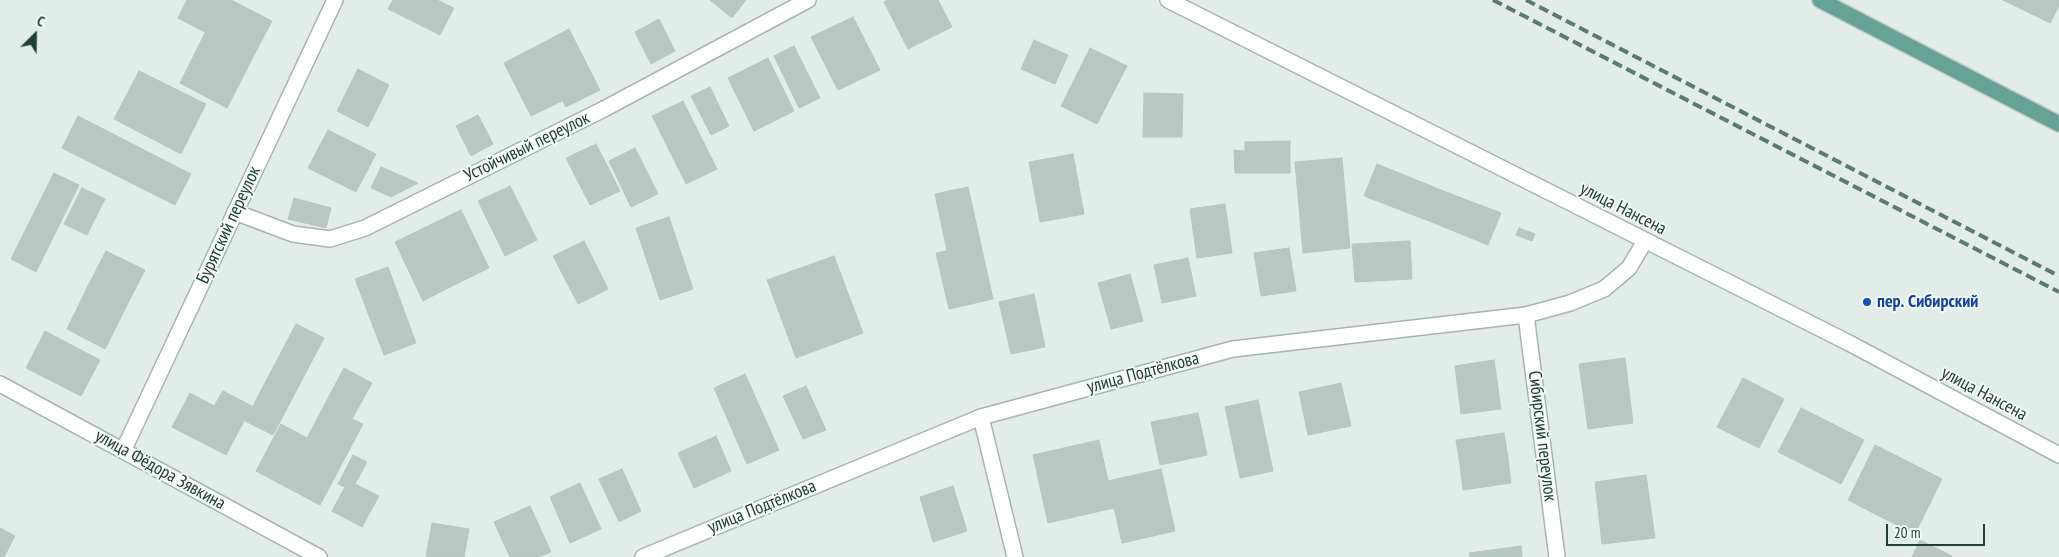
<!DOCTYPE html>
<html>
<head>
<meta charset="utf-8">
<style>
  body { margin:0 }
  #map { position:relative; width:2059px; height:557px; overflow:hidden; background:#e2ede9; font-family:"PT Sans Narrow",sans-serif }
  canvas { display:block }
  .north { position:absolute; left:10px; top:10px; width:50px; height:50px; -webkit-text-stroke:4px #f3f9f6; paint-order:stroke; rotate:23deg; font-size:14px; font-weight:700; line-height:20px; text-align:center; color:#223e38 }
  .north::after { content:''; display:block; margin:auto; width:18px; height:22px; background:#223e38; clip-path:polygon(50% 0,100% 100%,50% 72%,0 100%) }
  .scale { position:absolute; left:1886px; top:524px; width:99px; height:22px; box-sizing:border-box; border:2px solid #223e38; border-top:0; padding-left:6px; font-size:15px; line-height:18px; white-space:nowrap; color:#223e38; -webkit-text-stroke:4px #f3f9f6; paint-order:stroke }
</style>
</head>
<body>
<div id="map">
<canvas width="2059" height="557"></canvas>
<div class="north">С</div>
<div class="scale">20 m</div>
</div>
<script>
const c = document.querySelector('canvas').getContext('2d');
c.lineJoin = 'round';
function fillPath(path, color) { c.fillStyle = color; c.fill(path, 'evenodd'); }
const shape = rows => new Path2D(rows.map(r => 'M' + r).join(''));
function trace(path, color, width, dash) { c.strokeStyle = color; c.lineWidth = width; c.lineCap = dash ? 'butt' : 'round'; c.setLineDash(dash || []); c.stroke(path); }
function label(font, color, halo, rows, align = 'center') {
  c.font = font + ' "PT Sans Narrow",sans-serif'; c.lineWidth = 4; c.setLineDash([]); c.textBaseline = 'middle'; c.strokeStyle = halo; c.fillStyle = color; for (const [text, x, y, turn = 0] of rows) {
    c.save(); c.translate(x, y); c.rotate((+turn || 0) * Math.PI / 180); c.textAlign = isNaN(turn) ? turn : align; if (halo) c.strokeText(text, 0, 0); c.fillText(text, 0, 0); c.restore();
  }
}
const building = shape([
  [187,0,231,0,272,21,253,57,178,18,187,0],
  [393,0,437,0,454,8,440,35,388,9,393,0],
  [710,0,746,0,732,18,710,0],
  [887,0,938,0,952,27,908,49,884,2,887,0],
  [2003,0,2059,0,2059,6,2050,23,2003,0],
  [853,17,880,70,838,90,811,37,853,17],
  [659,19,675,51,651,64,635,32,659,19],
  [569,29,600,90,566,107,535,47,569,29],
  [205,33,253,57,227,108,180,83,205,33],
  [1034,40,1068,55,1055,84,1021,69,1034,40],
  [794,46,820,98,799,108,774,56,794,46],
  [535,47,562,101,531,116,504,63,535,47],
  [1090,48,1127,66,1097,124,1061,106,1090,48],
  [768,58,794,111,754,131,728,78,768,58],
  [358,69,389,85,368,127,337,111,358,69],
  [139,71,206,104,181,154,114,119,139,71],
  [710,87,729,126,711,135,691,96,710,87],
  [1144,93,1183,94,1182,137,1143,137,1144,93],
  [683,101,717,169,686,184,652,116,683,101],
  [478,115,493,144,471,156,456,126,478,115],
  [78,116,191,174,175,205,62,148,78,116],
  [328,130,376,154,356,192,308,168,328,130],
  [1290,141,1290,173,1235,173,1234,150,1245,151,1245,142,1290,141],
  [596,144,620,191,590,205,566,158,596,144],
  [635,148,658,194,631,207,609,161,635,148],
  [1073,154,1084,214,1040,222,1029,162,1073,154],
  [1342,158,1350,248,1303,253,1295,162,1342,158],
  [1377,164,1441,190,1429,221,1364,196,1377,164],
  [381,167,418,183,391,197,371,188,381,167],
  [54,173,79,185,36,272,11,259,54,173],
  [510,186,537,240,505,256,478,201,510,186],
  [968,187,993,299,949,309,936,253,947,251,935,194,968,187],
  [82,188,105,199,87,235,64,224,82,188],
  [1441,190,1501,213,1488,245,1429,221,1441,190],
  [294,198,331,208,326,228,288,219,294,198],
  [1225,204,1232,253,1197,258,1190,209,1225,204],
  [461,210,489,268,452,286,426,227,461,210],
  [669,217,693,289,660,300,636,228,669,217],
  [426,227,452,286,423,301,395,242,426,227],
  [1519,228,1535,234,1532,241,1516,235,1519,228],
  [584,241,608,289,578,304,553,256,584,241],
  [1410,241,1412,279,1355,282,1352,244,1410,241],
  [1289,248,1296,291,1261,296,1254,253,1289,248],
  [106,251,145,270,127,305,88,286,106,251],
  [834,256,863,333,796,358,767,280,834,256],
  [1188,258,1196,296,1162,303,1154,265,1188,258],
  [388,267,416,343,384,355,355,279,388,267],
  [1130,274,1143,321,1111,329,1098,283,1130,274],
  [88,286,127,305,105,349,67,329,88,286],
  [1034,294,1045,347,1011,354,999,302,1034,294],
  [296,324,324,338,273,435,245,421,296,324],
  [45,331,100,360,81,396,26,368,45,331],
  [1625,358,1633,423,1588,429,1579,364,1625,358],
  [1494,360,1501,409,1461,414,1455,366,1494,360],
  [344,368,372,383,352,419,363,424,320,505,256,471,281,424,307,438,344,368],
  [745,374,779,450,747,464,714,388,745,374],
  [1743,378,1784,399,1759,448,1717,427,1743,378],
  [1341,383,1351,426,1308,435,1299,392,1341,383],
  [806,386,826,430,803,439,783,396,806,386],
  [223,391,252,406,226,455,172,427,190,393,214,406,223,391],
  [1258,400,1273,471,1240,478,1225,407,1258,400],
  [1801,408,1833,424,1810,468,1778,452,1801,408],
  [1198,413,1207,455,1160,465,1151,422,1198,413],
  [1833,424,1864,440,1841,484,1810,468,1833,424],
  [1504,433,1508,458,1460,465,1456,440,1504,433],
  [716,436,731,471,694,488,678,453,716,436],
  [1099,440,1114,508,1048,523,1033,455,1099,440],
  [1875,445,1905,460,1877,515,1848,500,1875,445],
  [353,455,367,462,355,484,379,496,362,527,332,511,345,487,338,484,353,455],
  [1508,458,1511,483,1463,490,1460,465,1508,458],
  [1905,460,1942,479,1915,534,1877,515,1905,460],
  [622,469,641,511,619,522,599,479,622,469],
  [1161,469,1175,531,1122,543,1108,481,1161,469],
  [1646,475,1655,538,1602,544,1595,482,1646,475],
  [580,483,601,529,570,543,550,497,580,483],
  [953,486,967,531,933,542,920,497,953,486],
  [530,506,551,552,538,557,510,557,494,522,530,506],
  [432,523,469,529,464,557,426,557,432,523],
  [0,528,15,536,4,557,0,557,0,528],
  [1920,540,1952,556,1951,557,1912,557,1920,540],
  [1521,546,1522,557,1470,557,1469,553,1521,546]
]);
const minor = shape([
  [235,212,293,234,330,239,365,228,604,109,808,0],
  [1526,315,1557,557],
  [0,384,319,557],
  [981,417,1015,557],
  [124,449,335,0]
]);
const tertiary = shape([
  [643,557,981,417,1233,349,1526,315,1570,303,1604,289,1629,268,1645,241]
]);
const secondary = shape([
  [1168,0,1849,343,2059,455]
]);
const primary = shape([
  [1820,0,2059,124]
]);
const rail = shape([
  [1493,0,2059,292],
  [1526,0,2059,276]
]);
const markers = [
  [1867,302,5,"#1a4fb4"]
];
const streetNames = [
  ["Устойчивый переулок",527,147,-26],
  ["улица Нансена",1623,209,27],
  ["Бурятский переулок",229,225,-65],
  ["улица Подтёлкова",1143,373,-15],
  ["улица Нансена",1984,394,28],
  ["Сибирский переулок",1542,436,83],
  ["улица Фёдора Зявкина",160,470,29],
  ["улица Подтёлкова",762,507,-22]
];
const transitNames = [
  ["пер. Сибирский",1877,302]
];
fillPath(building, '#b8c7c2');
trace(building, '#b5c6c0', 1);
trace(minor, '#a5b5b0', 18);
trace(tertiary, '#a5b5b0', 18);
trace(secondary, '#a0b9b1', 18);
trace(primary, '#c1c9c7', 18);
trace(minor, '#fff', 15);
trace(tertiary, '#fff', 15);
trace(secondary, '#fff', 15);
trace(primary, '#66a396', 15);
trace(rail, '#5c7a73', 4, [10, 5]);
for (const [x, y, r, color] of markers) { const dot = new Path2D(); dot.arc(x, y, r, 0, 2 * Math.PI); c.fillStyle = color; c.fill(dot); trace(dot, '#f3f9f6', 2); }
label('18px', '#223e38', '#f3f9f6', streetNames);
label('bold 18px', '#164399', '#f3f9f6', transitNames, 'left');
</script>
</body>
</html>
